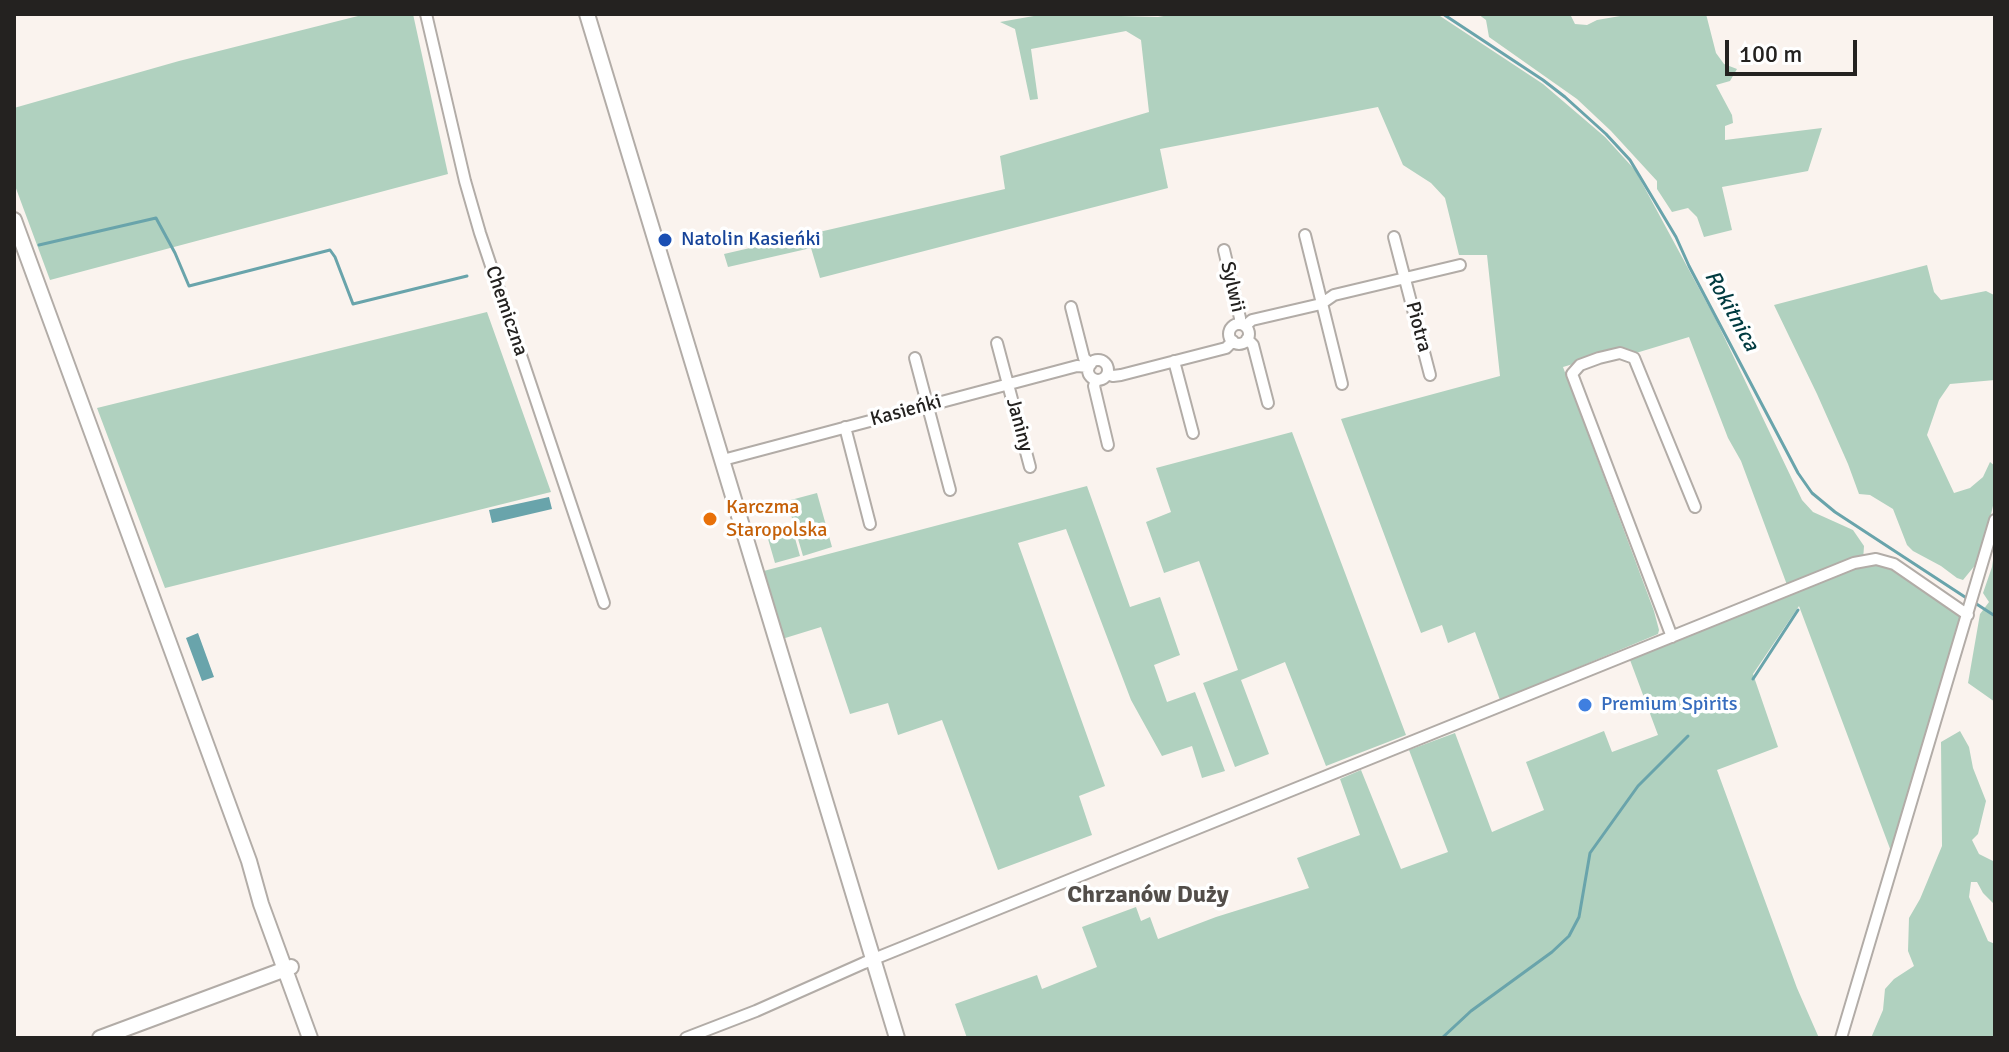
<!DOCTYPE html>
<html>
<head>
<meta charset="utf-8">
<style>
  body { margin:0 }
  #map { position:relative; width:2009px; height:1052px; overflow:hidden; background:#faf3ee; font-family:Signika,sans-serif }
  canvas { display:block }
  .frame { position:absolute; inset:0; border:16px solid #242220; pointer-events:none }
  .scale { position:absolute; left:1725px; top:40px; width:132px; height:36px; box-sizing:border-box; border:4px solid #242220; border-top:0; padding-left:10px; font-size:24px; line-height:28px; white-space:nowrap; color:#242220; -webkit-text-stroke:6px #fff; paint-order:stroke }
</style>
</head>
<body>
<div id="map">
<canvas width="2009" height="1052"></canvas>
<div class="frame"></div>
<div class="scale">100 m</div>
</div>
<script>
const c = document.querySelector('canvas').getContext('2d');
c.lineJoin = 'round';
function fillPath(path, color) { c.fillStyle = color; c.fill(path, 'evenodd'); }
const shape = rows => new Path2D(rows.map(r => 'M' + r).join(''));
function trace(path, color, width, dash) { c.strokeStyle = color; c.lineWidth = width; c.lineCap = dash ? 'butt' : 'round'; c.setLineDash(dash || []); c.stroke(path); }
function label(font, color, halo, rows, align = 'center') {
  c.font = font + ' Signika,sans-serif'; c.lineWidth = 7; c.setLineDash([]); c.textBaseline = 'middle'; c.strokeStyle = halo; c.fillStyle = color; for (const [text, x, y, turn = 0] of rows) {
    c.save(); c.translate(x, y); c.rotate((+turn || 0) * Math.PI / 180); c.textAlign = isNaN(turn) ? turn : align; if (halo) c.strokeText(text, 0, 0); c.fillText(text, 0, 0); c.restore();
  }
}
const green = shape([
  [366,14,413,14,448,174,50,280,14,183,14,108,179,61],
  [1045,14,1158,17,1175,14,1437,14,1543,84,1605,137,1635,170,1716,320,1802,500,1813,512,1853,530,1864,546,1863,561,1894,564,1968,615,1895,862,1799,606,1753,674,1778,747,1717,770,1797,988,1819,1038,967,1038,955,1004,1037,975,1042,989,1097,967,1082,927,1136,907,1141,921,1150,917,1158,939,1216,917,1309,888,1297,858,1360,835,1340,779,1361,770,1401,869,1448,852,1409,750,1455,733,1492,832,1544,810,1526,762,1604,731,1612,752,1658,735,1630,660,1790,593,1741,461,1728,438,1689,337,1636,353,1617,351,1563,367,1654,611,1659,630,1658,634,1500,700,1475,632,1448,643,1442,625,1421,633,1341,419,1500,376,1487,255,1459,255,1445,198,1431,183,1403,165,1378,107,1160,149,1168,188,820,278,811,248,728,267,724,254,1005,189,1000,156,1149,112,1141,40,1126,31,1031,49,1038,99,1030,100,1015,29,1000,22],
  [1478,14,1570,14,1575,24,1587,25,1597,20,1632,14,1706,14,1716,53,1724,64,1737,69,1730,81,1716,85,1732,115,1733,123,1725,126,1725,140,1822,128,1808,171,1722,187,1732,230,1704,237,1697,217,1688,208,1672,212,1657,189,1657,181,1611,131,1577,99,1489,37,1486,20],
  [1927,265,1934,292,1941,300,1986,291,1994,295,1995,303,1995,380,1950,384,1939,400,1927,435,1954,493,1970,488,1983,477,1990,462,1995,466,1995,497,1981,558,1963,580,1957,578,1941,566,1913,551,1907,545,1893,509,1870,495,1859,494,1848,464,1817,394,1774,305],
  [487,312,551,492,165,588,97,408],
  [1292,432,1406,735,1326,766,1285,662,1241,680,1269,754,1235,767,1203,683,1238,670,1199,561,1164,573,1146,522,1171,512,1156,468],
  [1087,486,1130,607,1160,597,1180,655,1154,665,1167,702,1195,692,1225,771,1202,778,1192,746,1162,756,1131,700,1066,529,1018,543,1105,786,1079,796,1092,835,998,870,942,720,898,735,888,703,850,714,821,627,782,639,756,573],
  [817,493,832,547,803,556,787,501],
  [791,524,800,556,775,563,766,532],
  [1995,546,1995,702,1968,683,1980,614,1989,602,1983,593,1992,567],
  [1960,731,1969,747,1973,768,1986,801,1978,834,1972,840,1979,854,1995,862,1995,903,1993,903,1983,893,1977,882,1971,882,1969,897,1988,941,1995,944,1995,1038,1871,1038,1883,1010,1885,989,1894,979,1914,966,1908,951,1909,918,1920,899,1942,846,1941,742]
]);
const water = shape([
  [549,497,552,509,492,523,489,510],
  [198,633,214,677,202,681,186,638]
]);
const stream = shape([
  [1443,14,1543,80,1565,97,1606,134,1630,160,1676,237,1689,266,1798,473,1812,493,1835,512,1968,599],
  [39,245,156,218,175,253,189,286,330,250,335,257,353,304,467,276],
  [1975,603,1995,616],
  [1753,679,1798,610],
  [1442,1038,1471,1011,1552,952,1569,936,1579,917,1590,853,1638,786,1688,736]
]);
const street = shape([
  [426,14,465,181,480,233,604,603],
  [1305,235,1342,384],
  [1394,237,1430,375],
  [1224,250,1240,318,1240,324],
  [1071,307,1084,358,1091,364],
  '1229 334a10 10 0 1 1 20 0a10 10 0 1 1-20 0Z',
  [1245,326,1252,320,1321,304,1334,295,1460,265],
  [1247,339,1253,345,1268,403],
  [997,343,1030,467],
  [915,358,950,490],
  '1088 370a10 10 0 1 1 20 0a10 10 0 1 1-20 0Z',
  [1174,361,1193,433],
  [1107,374,1113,376,1121,375,1226,348,1233,341],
  [1096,380,1094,386,1108,445],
  [845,427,870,524],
  [723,460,1077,366,1089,367],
  [1672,637,1572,374,1580,365,1599,358,1620,353,1634,358,1695,507],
  [686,1038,756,1011,864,963,1854,563,1876,559,1894,564,1968,615],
  [1841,1038,1995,520]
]);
const secondary = shape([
  [587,14,897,1038],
  [14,220,249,861,261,904,310,1038],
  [100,1038,291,967]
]);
const markers = [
  [665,240,8,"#1a4fb4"],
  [710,519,8,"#e8710a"],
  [1585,705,8,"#3f7fe0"]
];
const transitNames = [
  ["Natolin Kasieńki",681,240]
];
const streetNames = [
  ["Sylwii",1232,287,77],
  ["Chemiczna",506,311,71],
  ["Piotra",1418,327,75],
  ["Kasieńki",906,411,-15],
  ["Janiny",1019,425,75]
];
const foodNames = [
  ["Karczma",726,508],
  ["Staropolska",726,531]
];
const shopNames = [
  ["Premium Spirits",1601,705]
];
const waterNames = [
  ["Rokitnica",1731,311,61]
];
const quarterNames = [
  ["Chrzanów Duży",1148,896]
];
fillPath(green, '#b0d1bf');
fillPath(water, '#69a4ab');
trace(stream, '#69a4ab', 3);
trace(street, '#b2aca7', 14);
trace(secondary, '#b2aca7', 18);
trace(street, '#fff', 10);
trace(secondary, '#fff', 14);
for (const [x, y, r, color] of markers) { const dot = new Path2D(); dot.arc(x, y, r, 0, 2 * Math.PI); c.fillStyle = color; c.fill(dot); trace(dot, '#fff', 3); }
label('20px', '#164399', '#fff', transitNames, 'left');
label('20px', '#242220', '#fff', streetNames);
label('20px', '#c56008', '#fff', foodNames, 'left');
label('20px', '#366cbe', '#fff', shopNames, 'left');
label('italic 22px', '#003b40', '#fff', waterNames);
label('bold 24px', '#534e4a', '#fff', quarterNames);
</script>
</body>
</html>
